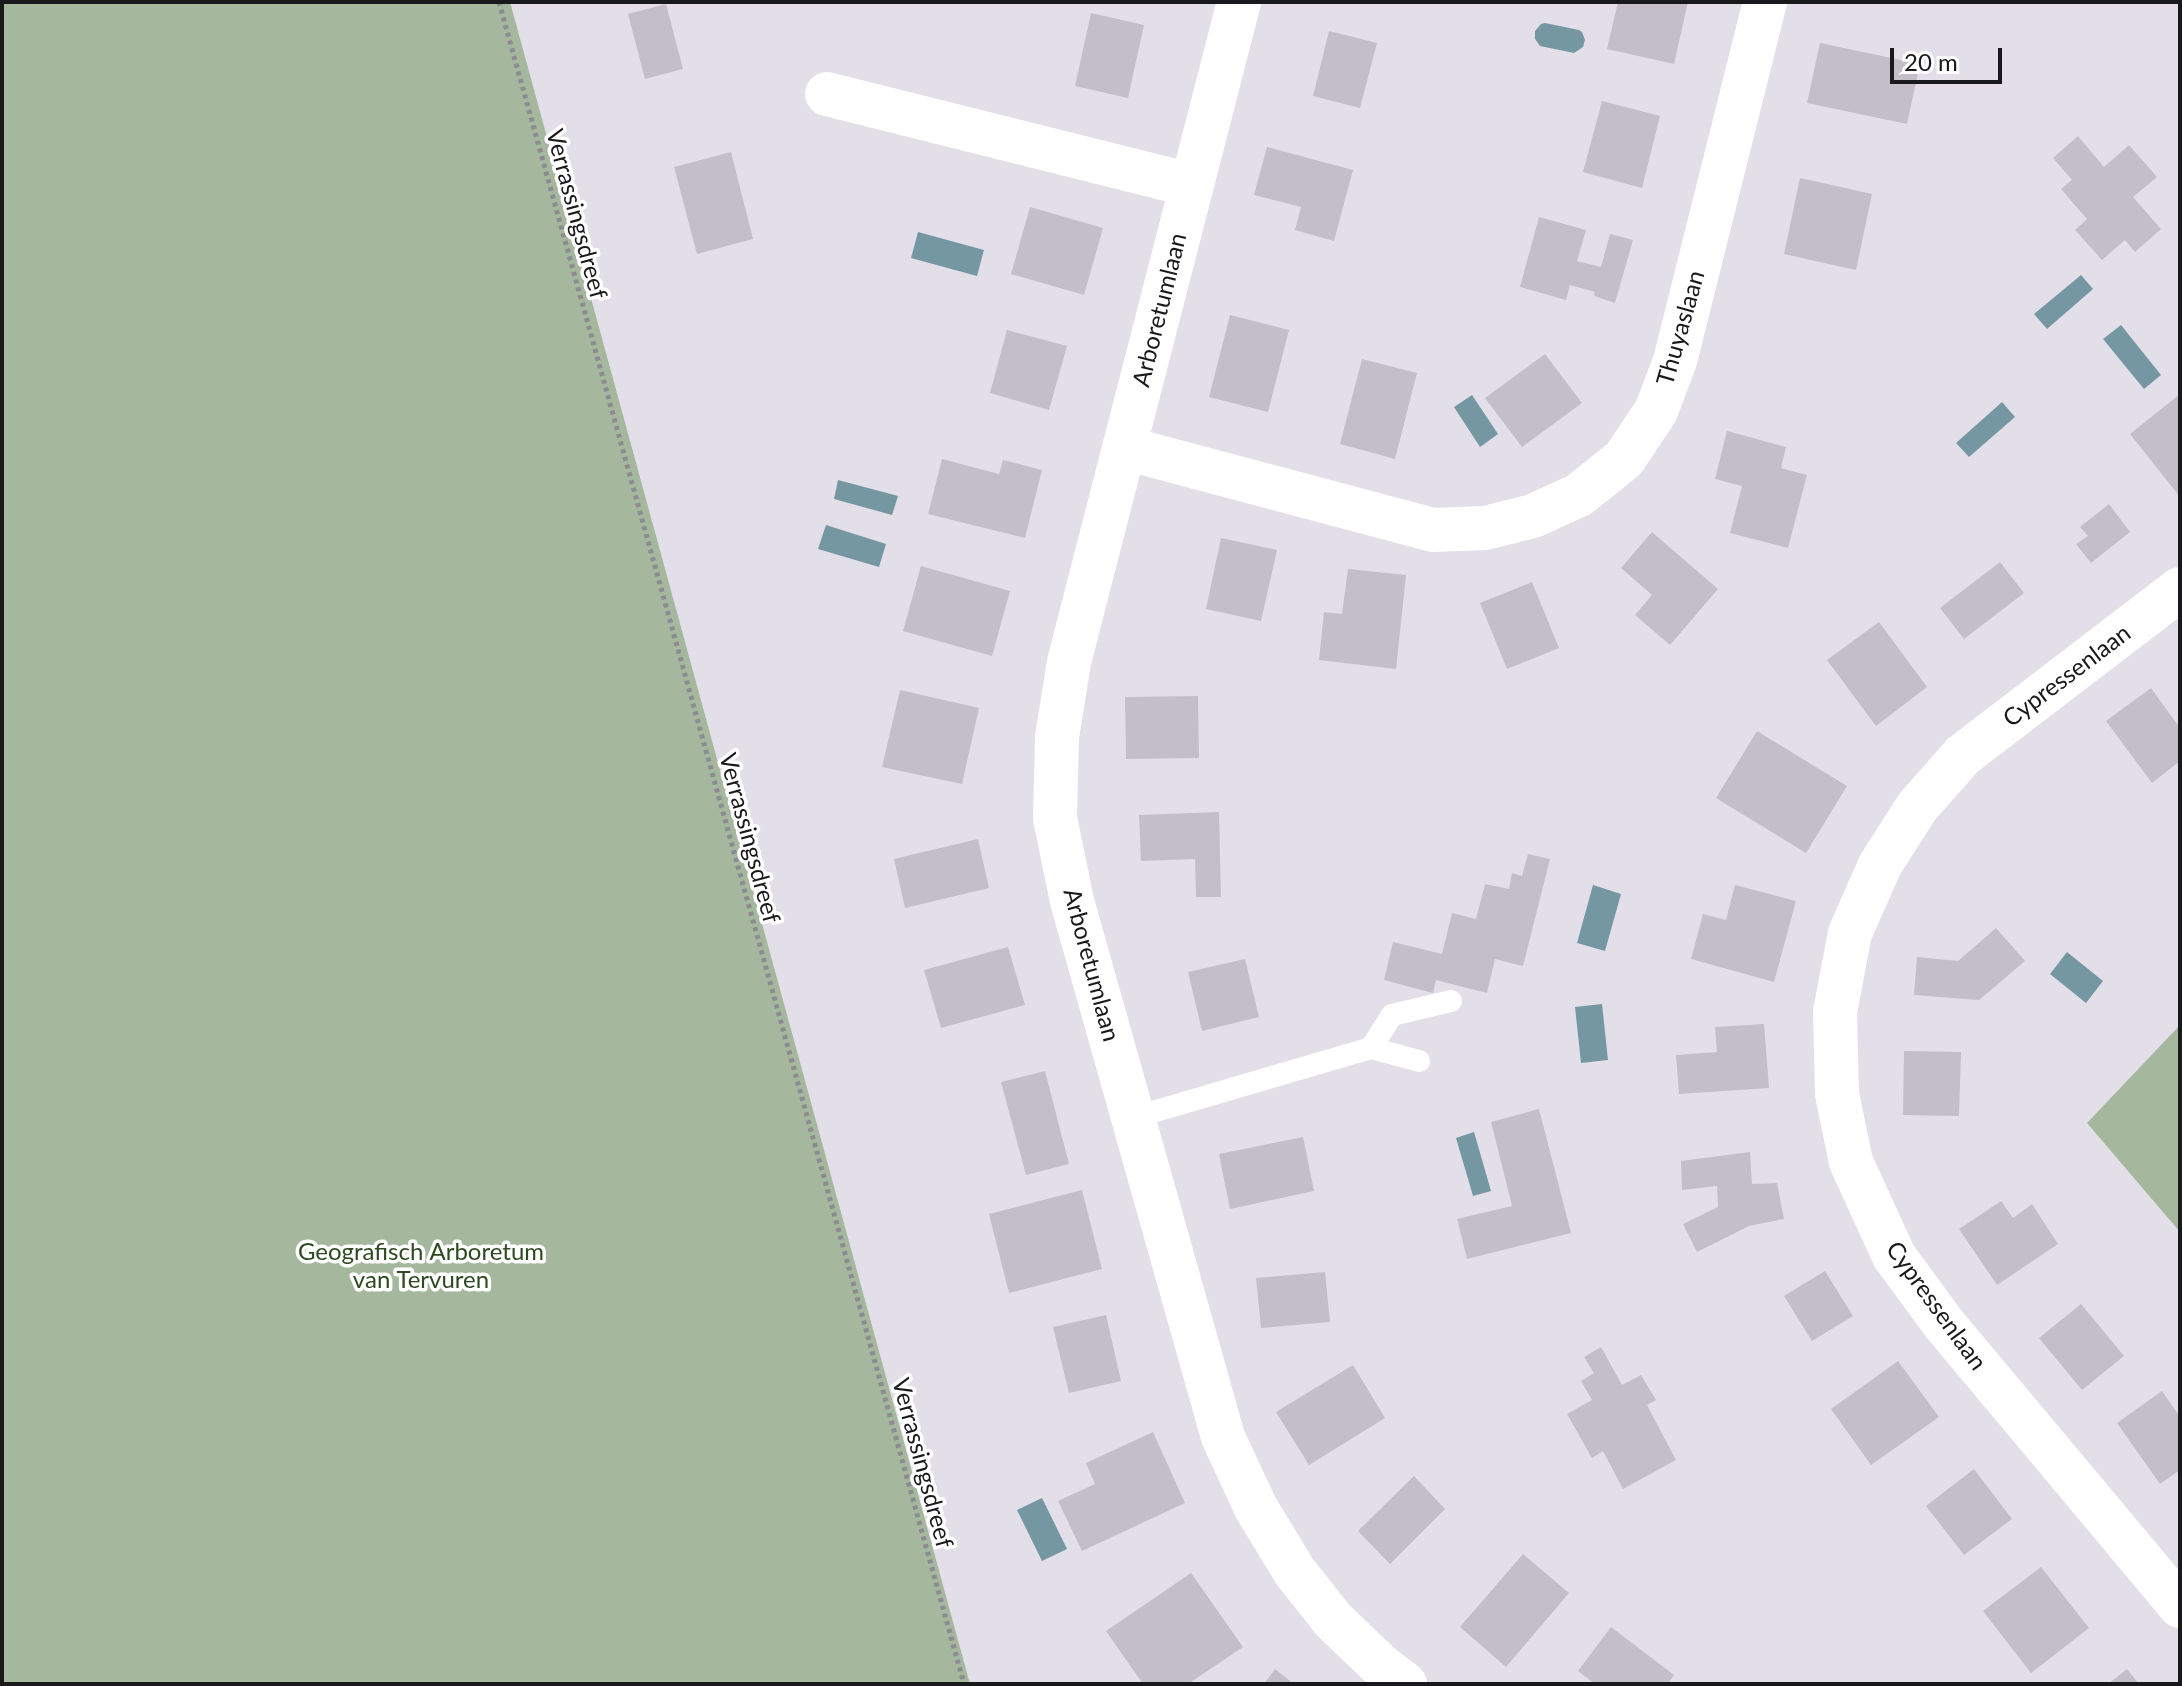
<!DOCTYPE html>
<html>
<head>
<meta charset="utf-8">
<style>
  body { margin:0 }
  #map { position:relative; width:2182px; height:1686px; overflow:hidden; background:#e2dfe9; font-family:Lato,sans-serif }
  canvas { display:block }
  .frame { position:absolute; inset:0; border:4px solid #19181b; pointer-events:none }
  .scale { position:absolute; left:1890px; top:48px; width:112px; height:36px; box-sizing:border-box; border:4px solid #19181b; border-top:0; padding-left:10px; font-size:24px; line-height:28px; white-space:nowrap; color:#19181b; -webkit-text-stroke:6px #fff; paint-order:stroke }
</style>
</head>
<body>
<div id="map">
<canvas width="2182" height="1686"></canvas>
<div class="frame"></div>
<div class="scale">20 m</div>
</div>
<script>
const c = document.querySelector('canvas').getContext('2d');
c.lineJoin = 'round';
function fillPath(path, color) { c.fillStyle = color; c.fill(path, 'evenodd'); }
const shape = rows => new Path2D(rows.map(r => 'M' + r).join(''));
function trace(path, color, width, dash) { c.strokeStyle = color; c.lineWidth = width; c.lineCap = dash ? 'butt' : 'round'; c.setLineDash(dash || []); c.stroke(path); }
function label(font, color, halo, rows, align = 'center') {
  c.font = font + ' Lato,sans-serif'; c.lineWidth = 7; c.setLineDash([]); c.textBaseline = 'middle'; c.strokeStyle = halo; c.fillStyle = color; for (const [text, x, y, turn = 0] of rows) {
    c.save(); c.translate(x, y); c.rotate((+turn || 0) * Math.PI / 180); c.textAlign = isNaN(turn) ? turn : align; if (halo) c.strokeText(text, 0, 0); c.fillText(text, 0, 0); c.restore();
  }
}
const forest = shape([
  [2,2,510,2,970,1684,2,1684],
  [2180,1025,2180,1232,2087,1123]
]);
const water = shape([
  [1545,23,1579,30,1582,32,1585,40,1583,47,1574,53,1540,46,1535,39,1535,31,1541,24],
  [918,232,984,250,977,276,911,258],
  [2081,275,2093,289,2047,329,2034,314],
  [2121,325,2161,375,2144,389,2103,339],
  [1472,395,1498,434,1480,447,1454,407],
  [2002,402,2015,417,1969,457,1956,443],
  [838,480,898,496,892,515,834,499],
  [826,525,886,544,879,567,818,549],
  [1593,885,1621,894,1605,951,1577,943],
  [2067,952,2103,981,2086,1003,2050,974],
  [1602,1004,1608,1060,1581,1063,1575,1007],
  [1474,1132,1491,1191,1473,1196,1456,1138],
  [1042,1498,1067,1549,1042,1561,1017,1510]
]);
const building = shape([
  [1618,2,1688,2,1674,64,1607,49],
  [666,4,683,69,645,79,628,14],
  [1091,13,1144,25,1128,98,1075,86],
  [1329,31,1377,43,1360,108,1313,96],
  [1820,43,1920,64,1907,124,1807,103],
  [1602,101,1660,116,1642,188,1583,172],
  [2078,136,2104,167,2129,145,2157,177,2133,197,2161,229,2135,252,2125,240,2102,260,2075,230,2087,219,2061,189,2072,180,2053,158],
  [1267,147,1353,170,1334,241,1295,230,1301,207,1254,195],
  [731,152,753,239,697,254,674,167],
  [1800,178,1872,194,1856,270,1784,254],
  [1030,207,1103,228,1084,295,1011,274],
  [1539,217,1586,230,1577,261,1601,267,1610,234,1633,240,1615,303,1594,296,1595,292,1570,285,1566,300,1520,287],
  [1230,315,1289,330,1268,412,1209,397],
  [1007,330,1067,346,1049,410,990,393],
  [1545,354,1582,403,1522,447,1485,398],
  [1362,359,1417,373,1395,459,1340,444],
  [2180,394,2180,497,2130,434],
  [1727,431,1786,447,1781,468,1807,475,1788,548,1730,533,1742,486,1715,479],
  [942,459,999,474,1003,460,1042,470,1025,538,928,514],
  [2109,504,2130,532,2091,563,2076,544,2088,536,2080,527],
  [1652,532,1718,589,1670,645,1635,615,1652,595,1621,568],
  [1221,538,1277,550,1261,621,1206,609],
  [2000,562,2024,593,1964,639,1940,608],
  [921,566,1010,591,992,656,903,631],
  [1348,569,1406,575,1396,669,1319,660,1324,612,1342,614],
  [1532,582,1559,648,1507,669,1480,603],
  [1879,622,1927,687,1876,726,1827,660],
  [2151,688,2180,728,2180,761,2152,783,2106,721],
  [900,690,979,708,962,784,882,767],
  [1198,696,1199,758,1126,759,1125,697],
  [1757,731,1847,786,1806,853,1716,798],
  [1219,812,1221,897,1196,897,1195,859,1141,861,1139,815],
  [978,839,989,888,905,908,894,859],
  [1528,854,1550,859,1523,966,1495,959,1487,993,1436,980,1433,993,1384,980,1393,942,1442,954,1452,913,1476,919,1485,884,1509,889,1512,873,1522,876],
  [1735,885,1796,901,1774,982,1691,959,1703,914,1726,920],
  [1996,928,2025,961,1979,1000,1914,995,1917,957,1958,961],
  [1008,947,1025,1005,941,1028,924,970],
  [1245,959,1259,1017,1202,1031,1188,972],
  [1764,1024,1769,1088,1679,1094,1676,1055,1717,1052,1715,1027],
  [1904,1051,1961,1052,1959,1116,1903,1115],
  [1045,1071,1069,1164,1026,1175,1001,1082],
  [1539,1109,1571,1233,1467,1259,1457,1219,1512,1206,1491,1122],
  [1303,1137,1314,1191,1230,1209,1219,1154],
  [1750,1152,1752,1184,1777,1183,1784,1219,1749,1226,1697,1252,1683,1224,1718,1207,1717,1186,1682,1190,1681,1161],
  [1082,1190,1102,1269,1009,1293,989,1214],
  [2001,1201,2013,1218,2032,1204,2058,1244,1997,1285,1959,1229],
  [1825,1271,1853,1316,1812,1341,1784,1296],
  [1325,1272,1330,1322,1261,1328,1256,1278],
  [2081,1304,2124,1356,2082,1390,2039,1338],
  [1106,1315,1121,1381,1069,1393,1053,1327],
  [1601,1347,1622,1385,1641,1375,1656,1400,1647,1405,1676,1460,1623,1489,1603,1451,1592,1458,1567,1414,1592,1400,1581,1381,1594,1373,1584,1357],
  [1898,1361,1939,1417,1871,1465,1831,1409],
  [1353,1365,1385,1418,1309,1465,1276,1412],
  [2162,1391,2180,1417,2180,1470,2160,1484,2117,1423],
  [1153,1432,1185,1503,1082,1551,1058,1501,1095,1484,1086,1463],
  [1974,1469,2012,1519,1964,1555,1926,1506],
  [1414,1476,1445,1509,1390,1564,1358,1531],
  [1523,1554,1569,1593,1506,1667,1460,1627],
  [2041,1567,2089,1628,2031,1673,1983,1611],
  [1191,1573,1243,1647,1188,1684,1143,1684,1106,1631],
  [1611,1627,1674,1675,1668,1684,1595,1684,1578,1671],
  [1275,1669,1294,1684,1264,1684],
  [2127,1669,2139,1684,2108,1684]
]);
const path = shape([
  [499,2,964,1684]
]);
const service = shape([
  [1371,1048,1392,1015,1451,1001],
  [1132,1118,1371,1048,1419,1061]
]);
const minor = shape([
  [1239,2,1069,662,1057,737,1055,818,1072,901,1223,1437,1256,1508,1295,1572,1333,1620,1380,1665,1405,1684],
  [827,94,1191,185],
  [1125,448,1433,530,1485,528,1533,516,1579,495,1624,459,1656,411,1675,361,1765,2],
  [2180,589,1963,755,1917,807,1880,865,1850,933,1835,1012,1837,1094,1851,1162,1894,1256,1944,1324,2180,1606]
]);
const streetNames = [
  ["Verrassingsdreef",576,214,75],
  ["Arboretumlaan",1160,310,-76],
  ["Thuyaslaan",1681,328,-74],
  ["Cypressenlaan",2067,676,-37],
  ["Verrassingsdreef",749,838,75],
  ["Arboretumlaan",1091,965,75],
  ["Cypressenlaan",1936,1306,54],
  ["Verrassingsdreef",922,1463,75]
];
const parkNames = [
  ["Geografisch Arboretum",421,1252],
  ["van Tervuren",421,1280]
];
fillPath(forest, '#a5b79d');
fillPath(water, '#7497a2');
fillPath(building, '#c3bfc9');
trace(path, '#8d8b92', 5, [4, 4]);
trace(service, '#fff', 22);
trace(minor, '#fff', 44);
label('24px', '#19181b', '#fff', streetNames);
label('24px', '#2f4921', '#fff', parkNames);
</script>
</body>
</html>
